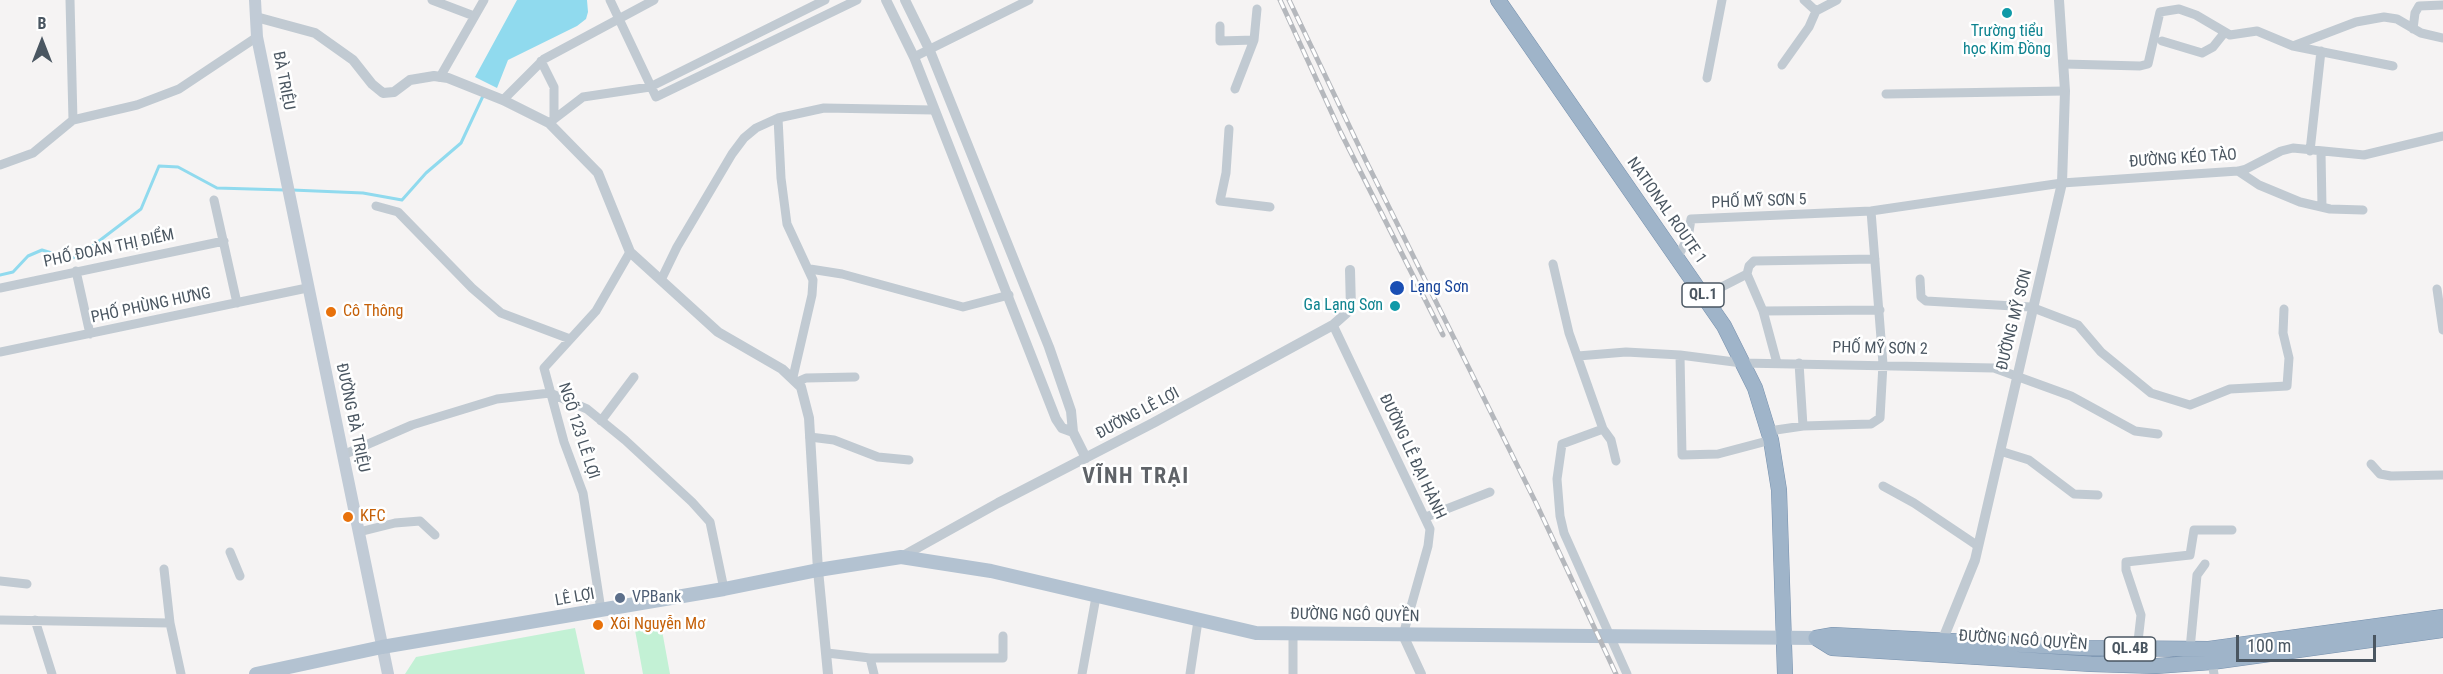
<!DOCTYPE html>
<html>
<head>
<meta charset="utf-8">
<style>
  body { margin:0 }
  #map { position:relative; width:2443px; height:674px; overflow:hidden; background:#f5f3f3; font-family:"Roboto Condensed",sans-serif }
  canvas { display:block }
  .north { position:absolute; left:12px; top:12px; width:60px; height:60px; -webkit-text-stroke:4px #fff; paint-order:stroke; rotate:0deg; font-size:16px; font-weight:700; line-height:24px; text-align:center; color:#4a5661 }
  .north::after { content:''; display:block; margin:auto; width:21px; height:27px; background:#4a5661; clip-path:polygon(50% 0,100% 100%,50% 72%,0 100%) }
  .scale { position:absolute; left:2236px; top:635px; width:140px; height:27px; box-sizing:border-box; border:3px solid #4a5661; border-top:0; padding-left:8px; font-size:18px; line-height:21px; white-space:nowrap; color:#4a5661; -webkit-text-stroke:4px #fff; paint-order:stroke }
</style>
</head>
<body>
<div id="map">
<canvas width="2443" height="674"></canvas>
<div class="north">B</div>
<div class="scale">100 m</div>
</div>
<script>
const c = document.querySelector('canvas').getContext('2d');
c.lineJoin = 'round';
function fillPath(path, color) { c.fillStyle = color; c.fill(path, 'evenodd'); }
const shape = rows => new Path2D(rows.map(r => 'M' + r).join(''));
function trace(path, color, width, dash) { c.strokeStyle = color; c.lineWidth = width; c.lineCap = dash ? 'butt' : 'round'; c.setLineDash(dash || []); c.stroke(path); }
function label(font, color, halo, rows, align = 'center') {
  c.font = font + ' "Roboto Condensed",sans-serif'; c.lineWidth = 5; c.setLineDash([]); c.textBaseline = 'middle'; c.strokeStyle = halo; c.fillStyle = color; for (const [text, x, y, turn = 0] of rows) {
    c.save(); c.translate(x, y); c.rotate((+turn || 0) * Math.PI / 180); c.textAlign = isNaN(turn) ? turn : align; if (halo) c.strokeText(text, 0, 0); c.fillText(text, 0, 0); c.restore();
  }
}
const green = shape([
  [661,625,670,674,643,674,635,630],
  [575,628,585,674,405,674,416,657]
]);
const water = shape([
  [517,0,587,0,588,12,586,19,577,26,508,60,497,88,475,77]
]);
const stream = shape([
  [292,190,363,193,402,200,426,173,461,143,483,96],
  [0,275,13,272,28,256,42,250,68,258,78,257,141,209,159,166,178,167,217,188,285,190]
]);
const minor = shape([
  [70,0,73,120],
  [432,0,474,16],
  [610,0,656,97,857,0],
  [1804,0,1816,11],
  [1220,26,1220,41,1254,40],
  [2413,29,2415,13,2419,6,2443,5],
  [2162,41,2202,53,2213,47,2225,32],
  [2293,46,2356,22,2384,17,2397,19,2421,33,2443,38],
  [914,57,1029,0],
  [541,61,554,87,554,118],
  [2064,64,2140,66,2148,64,2160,12,2179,9,2196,15,2230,35,2257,31,2293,46,2393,66],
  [1782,65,1809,27,1816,11,1837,0],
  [440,77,484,0],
  [1707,78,1722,0],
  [1235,89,1254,40,1257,9],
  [1886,94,2065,91],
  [503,100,544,59,654,0],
  [778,118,781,178,787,224,813,280,812,295,793,377],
  [549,123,583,97,650,87,825,0],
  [1229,129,1226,173,1220,201,1270,207],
  [2310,151,2321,51],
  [2321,152,2322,207],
  [0,165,33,153,73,120,137,105,179,89,257,37],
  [2238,171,2259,185,2300,202,2330,209,2363,210],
  [214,200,237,303],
  [376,206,398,212,472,288,501,313,570,339],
  [1677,258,1688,238,1691,219,1871,211,2062,183,2238,171,2246,169,2281,151,2293,148,2364,155,2443,136],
  [1553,264,1569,333,1603,429,1611,440,1616,461],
  [810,269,842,274,963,307,1009,295],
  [76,271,90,334],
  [1747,274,1749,266,1754,261,1875,259],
  [1747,274,1763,311,1777,363],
  [1920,279,1921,297,1926,301,2031,307,2078,325,2101,352,2151,393,2190,405,2230,389,2287,386,2289,358,2283,333,2284,309],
  [661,280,677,247,732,154,744,138,756,128,778,118,824,108,933,110],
  [0,288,224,241],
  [2437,289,2443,330],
  [1704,296,1747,274],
  [1763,311,1880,310],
  [1333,325,1430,529,1428,546,1403,635],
  [0,352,307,288],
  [1680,355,1682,455,1718,454,1771,440],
  [1578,356,1626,352,1680,355,1742,363,1994,368,2071,396,2135,431,2158,434],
  [1799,363,1803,426],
  [797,382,806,378,855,377],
  [601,421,634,377],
  [1603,429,1562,444,1557,479,1560,516,1564,533,1627,674],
  [1769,431,1803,426,1871,424,1880,418,1883,364,1871,211],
  [810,437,834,440,878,457,909,460],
  [2000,451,2029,460,2074,494,2098,495],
  [343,455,412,425,497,399,550,393,587,409,625,440,692,502,710,522,724,589],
  [2371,464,2380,474,2391,476,2443,475],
  [1883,486,1914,503,1978,546],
  [1426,517,1490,492],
  [359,532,395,523,420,521,435,535],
  [230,552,240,576],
  [164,569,170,623,181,674],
  [0,581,27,584],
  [601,610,583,493,564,442,544,368,596,311,630,252],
  [0,620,170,623],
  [35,620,52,674],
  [2190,649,2197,575,2205,564],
  [2137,650,2141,615,2126,570,2126,562,2190,555,2194,530,2232,530],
  [827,653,870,658,1003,658,1003,636],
  [2211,657,2214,674],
  [870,658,874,674],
  [1082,674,1096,597],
  [1190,674,1198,621],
  [1293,674,1293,634]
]);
const tertiary = shape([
  [886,0,914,57,1056,419,1062,428,1073,432],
  [905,0,930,51,1049,347,1071,411,1073,432,1086,458],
  [256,17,315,33,353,60,372,84,383,93,394,92,410,80,434,76,448,78,503,100,549,123,598,173,630,252,718,332,782,369,801,387,809,418,818,570,828,674],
  [901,557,998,503,1153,423,1333,325,1351,309,1350,270],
  [1403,635,1421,674],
  [1943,639,1975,560,2062,183,2065,91,2059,0]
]);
const secondary = shape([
  [255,0,257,37,388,674]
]);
const primary = shape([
  [256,674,382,647,724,589,818,570,901,557,991,571,1256,633,1816,638]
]);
const trunk = shape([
  [1498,0,1724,326,1755,388,1771,440,1779,490,1785,674],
  [1816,638,1832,648,2091,664,2156,666,2212,662,2443,630],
  [1816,638,1833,635,2089,648,2209,649,2443,617]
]);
const rail = shape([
  [1280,0,1341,133,1443,335],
  [1289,0,1366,161,1536,503,1616,674]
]);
const markers = [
  [2007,13,6,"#0f9aa8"],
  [1397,288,8,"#1a4fb4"],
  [1395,306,6,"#0f9aa8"],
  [331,312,6,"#e8710a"],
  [348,517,6,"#e8710a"],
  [620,598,6,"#5c6f8a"],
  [598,625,6,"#e8710a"]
];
const shields = [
  [1703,295,42],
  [2130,649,51]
];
const shieldNames = [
  ["QL.1",1703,295],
  ["QL.4B",2130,649]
];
const cultureNames = [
  ["Trường tiểu",2007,32],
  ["học Kim Đồng",2007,50],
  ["Ga Lạng Sơn",1383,306,"right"]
];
const streetNames = [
  ["BÀ TRIỆU",283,81,79],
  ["ĐƯỜNG KÉO TÀO",2183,159,-4],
  ["PHỐ MỸ SƠN 5",1759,202,-2],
  ["NATIONAL ROUTE 1",1666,211,55],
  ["PHỐ ĐOÀN THỊ ĐIỂM",109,249,-12],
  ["PHỐ PHÙNG HƯNG",151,306,-12],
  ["ĐƯỜNG MỸ SƠN",2015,320,-76],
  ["PHỐ MỸ SƠN 2",1880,349,1],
  ["ĐƯỜNG LÊ LỢI",1138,414,-28],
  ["ĐƯỜNG BÀ TRIỆU",352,418,78],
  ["NGÕ 123 LÊ LỢI",578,431,72],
  ["ĐƯỜNG LÊ ĐẠI HÀNH",1412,457,65],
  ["LÊ LỢI",575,598,-10],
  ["ĐƯỜNG NGÔ QUYỀN",1355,616,1],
  ["ĐƯỜNG NGÔ QUYỀN",2023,641,4]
];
const transitNames = [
  ["Lạng Sơn",1410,288]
];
const foodNames = [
  ["Cô Thông",343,312],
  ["KFC",360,517],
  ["Xôi Nguyễn Mơ",610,625]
];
const serviceNames = [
  ["VPBank",632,598]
];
const districtNames = [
  ["VĨNH TRẠI",1136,477]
];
fillPath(green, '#c3f1d5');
fillPath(water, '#90daee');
trace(stream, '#90daee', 3);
trace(trunk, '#7690ad', 16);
trace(minor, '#c1cad2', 9);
trace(tertiary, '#c1cad2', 10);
trace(secondary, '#c1cbd6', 12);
trace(primary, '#b3c2d1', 14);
trace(trunk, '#9fb4c9', 15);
trace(rail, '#b5b8bd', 5);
trace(rail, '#fff', 3, [9]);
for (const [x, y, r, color] of markers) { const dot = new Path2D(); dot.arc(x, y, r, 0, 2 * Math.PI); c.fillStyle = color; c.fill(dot); trace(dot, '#fff', 2); }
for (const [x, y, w] of shields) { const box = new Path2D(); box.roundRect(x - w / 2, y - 12, w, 24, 4.5); c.fillStyle = '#fff'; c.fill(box); trace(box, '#4a5661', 1.5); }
label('bold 15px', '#4a5661', null, shieldNames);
label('16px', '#0d838f', '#fff', cultureNames);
label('16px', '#4a5661', '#fff', streetNames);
label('16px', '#164399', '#fff', transitNames, 'left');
label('16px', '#c56008', '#fff', foodNames, 'left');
label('16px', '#4e5e75', '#fff', serviceNames, 'left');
c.letterSpacing = '1.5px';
label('bold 22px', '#5f6368', '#fff', districtNames);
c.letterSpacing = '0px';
</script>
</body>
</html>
